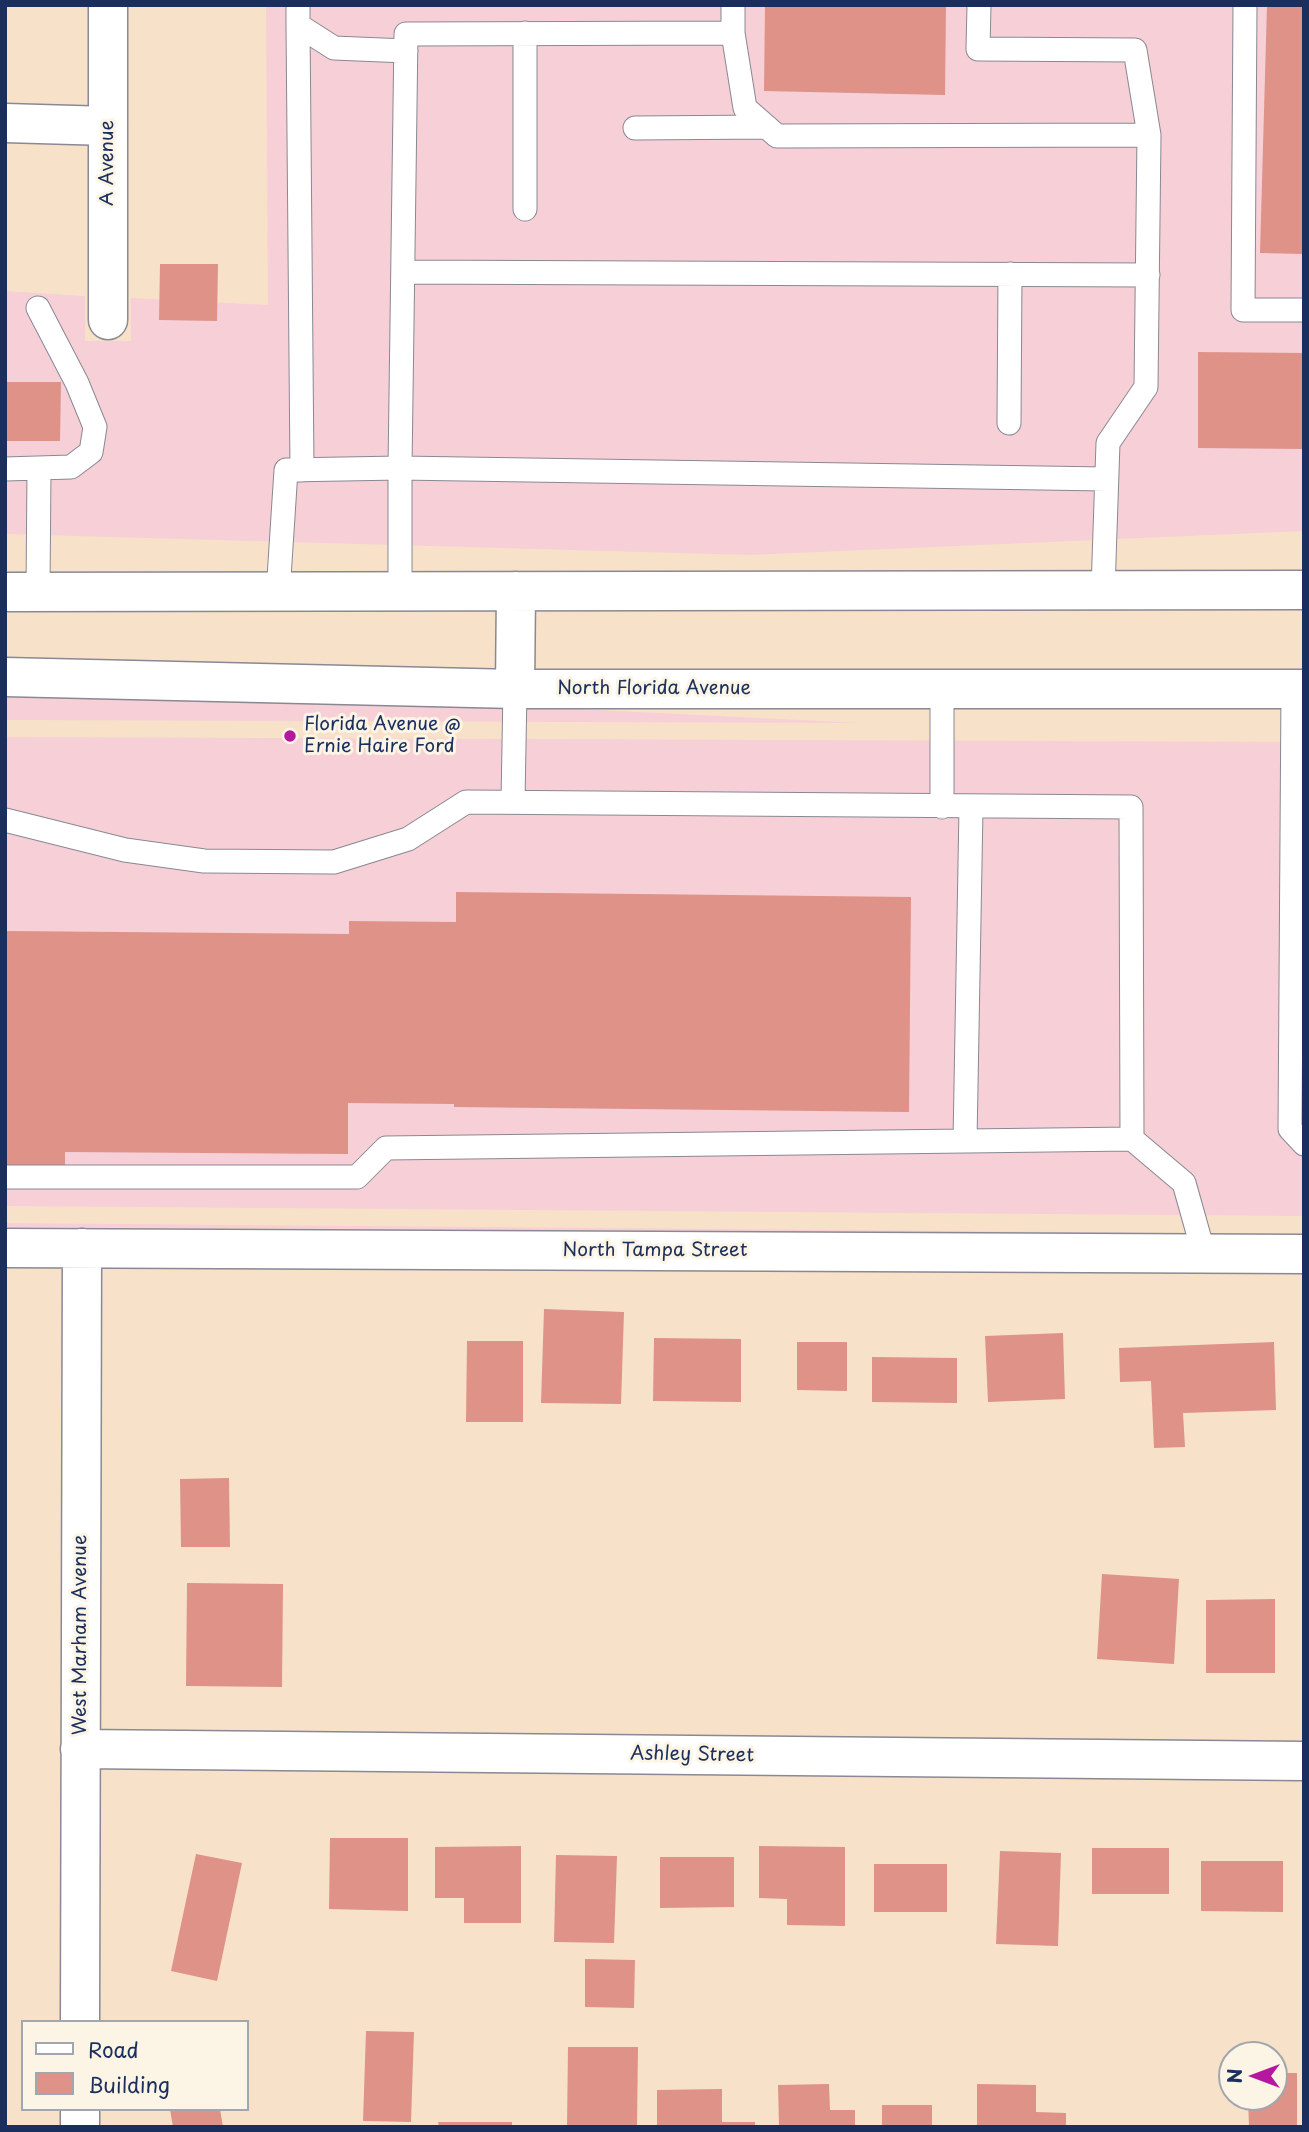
<!DOCTYPE html>
<html>
<head>
<meta charset="utf-8">
<style>
  body { margin:0 }
  #map { position:relative; width:1309px; height:2132px; overflow:hidden; background:#f7e2c9; font-family:"Playpen Sans",sans-serif }
  canvas { display:block }
  .frame { position:absolute; inset:0; border:7px solid #1b2f5e; pointer-events:none }
  .legend { position:absolute; left:21px; top:2020px; width:228px; height:91px; box-sizing:border-box; background:#fcf5e5; border:2px solid #a2a6af; margin:0; padding:9px 12px; list-style:none; font-size:21px; color:#1b2f5e }
  .legend li { display:flex; align-items:center; gap:14px; height:35px }
  .legend b { width:35px; border:2px solid #a2a6af }
  .north { position:absolute; left:1218px; top:2041px; width:70px; height:70px; box-sizing:border-box; background:#fcf5e5; border:2px solid #a2a6af; border-radius:50%; rotate:270deg; font-size:19px; font-weight:700; line-height:28px; text-align:center; color:#1b2f5e }
  .north::after { content:''; display:block; margin:auto; width:24px; height:32px; background:#b5179e; clip-path:polygon(50% 0,100% 100%,50% 72%,0 100%) }
</style>
</head>
<body>
<div id="map">
<canvas width="1309" height="2132"></canvas>
<div class="frame"></div>
<ul class="legend">
<li><b style="height:9px;background:#fff"></b>Road</li>
<li><b style="height:19px;background:#de9288"></b>Building</li>
</ul>
<div class="north">N</div>
</div>
<script>
const c = document.querySelector('canvas').getContext('2d');
c.lineJoin = 'round';
function fillPath(path, color) { c.fillStyle = color; c.fill(path, 'evenodd'); }
const shape = rows => new Path2D(rows.map(r => 'M' + r).join(''));
function trace(path, color, width, dash) { c.strokeStyle = color; c.lineWidth = width; c.lineCap = dash ? 'butt' : 'round'; c.setLineDash(dash || []); c.stroke(path); }
function label(font, color, halo, rows, align = 'center') {
  c.font = font + ' "Playpen Sans",sans-serif'; c.lineWidth = 6; c.setLineDash([]); c.textBaseline = 'middle'; c.strokeStyle = halo; c.fillStyle = color; for (const [text, x, y, turn = 0] of rows) {
    c.save(); c.translate(x, y); c.rotate((+turn || 0) * Math.PI / 180); c.textAlign = isNaN(turn) ? turn : align; if (halo) c.strokeText(text, 0, 0); c.fillText(text, 0, 0); c.restore();
  }
}
const built = shape([
  [266,5,1304,5,1304,531,749,555,5,534,5,291,85,296,85,341,131,341,131,298,268,305],
  [5,697,578,709,859,723,5,720],
  [5,737,1304,742,1304,1216,5,1206],
  [5,1223,1304,1234,5,1227]
]);
const building = shape([
  [765,5,946,5,945,95,764,91],
  [1267,5,1304,5,1304,254,1260,253],
  [160,264,218,264,217,321,159,320],
  [1198,352,1304,353,1304,449,1198,448],
  [5,382,61,382,60,441,5,441],
  [456,892,911,897,909,1112,454,1107,454,1104,348,1103,348,1154,65,1152,65,1170,5,1170,5,931,349,934,349,921,456,922],
  [544,1309,624,1312,621,1404,541,1403],
  [1063,1333,1065,1399,988,1402,985,1336],
  [654,1338,741,1339,741,1402,653,1401],
  [467,1341,523,1341,523,1422,466,1422],
  [797,1342,847,1342,847,1391,797,1390],
  [1274,1342,1276,1410,1183,1413,1185,1447,1154,1448,1151,1381,1120,1382,1119,1348],
  [872,1357,957,1358,957,1403,872,1402],
  [229,1478,230,1547,181,1547,180,1479],
  [1102,1574,1179,1579,1174,1664,1097,1659],
  [187,1583,283,1584,282,1687,186,1686],
  [1275,1599,1275,1673,1206,1673,1206,1600],
  [330,1838,408,1838,408,1911,329,1909],
  [521,1846,521,1923,464,1923,464,1898,435,1898,435,1847],
  [759,1846,845,1847,845,1926,787,1925,787,1899,759,1898],
  [1092,1848,1169,1848,1169,1894,1092,1894],
  [1000,1851,1061,1853,1058,1946,996,1944],
  [196,1854,242,1863,217,1981,171,1971],
  [556,1855,617,1856,614,1943,554,1942],
  [660,1857,734,1857,734,1907,660,1908],
  [1201,1861,1283,1861,1283,1912,1201,1911],
  [874,1864,947,1864,947,1912,874,1912],
  [585,1959,635,1960,634,2008,585,2007],
  [366,2031,414,2032,411,2122,363,2121],
  [568,2047,638,2047,637,2127,567,2127],
  [1274,2073,1297,2073,1297,2127,1249,2127,1248,2097,1274,2097],
  [829,2084,830,2110,855,2110,855,2127,779,2127,778,2085],
  [977,2084,1036,2085,1036,2112,1066,2113,1066,2127,977,2127],
  [722,2089,722,2122,755,2122,755,2127,657,2127,657,2090],
  [882,2105,932,2105,932,2127,882,2127],
  [170,2109,220,2109,223,2127,173,2127],
  [438,2122,512,2122,512,2127,439,2127]
]);
const service = shape([
  [298,5,298,25,334,48,406,51],
  [979,5,978,49,1135,50,1149,135],
  [1245,5,1243,310,1304,310],
  [298,25,302,470],
  [733,33,733,5],
  [635,128,767,127],
  [525,209,525,33],
  [403,272,1148,275],
  [1009,423,1010,274],
  [5,469,71,467,91,452,95,427,77,383,38,308],
  [1103,590,1108,443,1146,387,1149,135,777,136,745,108,733,33,406,34,400,468,1106,479],
  [38,593,39,468],
  [278,593,286,470,400,468,400,592],
  [942,689,942,807],
  [1293,689,1290,1129,1304,1144],
  [513,802,515,689],
  [5,820,125,850,204,861,334,862,408,839,466,802,1131,807,1132,1139,386,1148,357,1177,5,1177],
  [1132,1139,1184,1183,1204,1254],
  [965,1141,971,808]
]);
const minor = shape([
  [108,5,108,320],
  [5,123,108,126],
  [5,1248,1304,1254],
  [80,1749,1304,1761],
  [80,2022,82,1248],
  [80,2127,80,2109]
]);
const primary = shape([
  [5,592,1304,590],
  [5,677,515,689,1304,689],
  [515,689,516,591]
]);
const markers = [
  [290,736,7,"#b5179e"]
];
const streetNames = [
  ["A Avenue",108,163,-90],
  ["North Florida Avenue",654,689],
  ["North Tampa Street",655,1251],
  ["West Marham Avenue",81,1635,-90],
  ["Ashley Street",692,1755,1]
];
const poiNames = [
  ["Florida Avenue @",304,725],
  ["Ernie Haire Ford",304,747]
];
fillPath(built, '#f6cfd7');
fillPath(building, '#de9288');
trace(service, '#898894', 25);
trace(minor, '#898894', 41);
trace(primary, '#898894', 41);
trace(service, '#fff', 23);
trace(minor, '#fff', 38);
trace(primary, '#fff', 38);
for (const [x, y, r, color] of markers) { const dot = new Path2D(); dot.arc(x, y, r, 0, 2 * Math.PI); c.fillStyle = color; c.fill(dot); trace(dot, '#fcf5e5', 2.5); }
label('19px', '#1b2f5e', '#fcf5e5', streetNames);
label('19px', '#1b2f5e', '#fcf5e5', poiNames, 'left');
</script>
</body>
</html>
